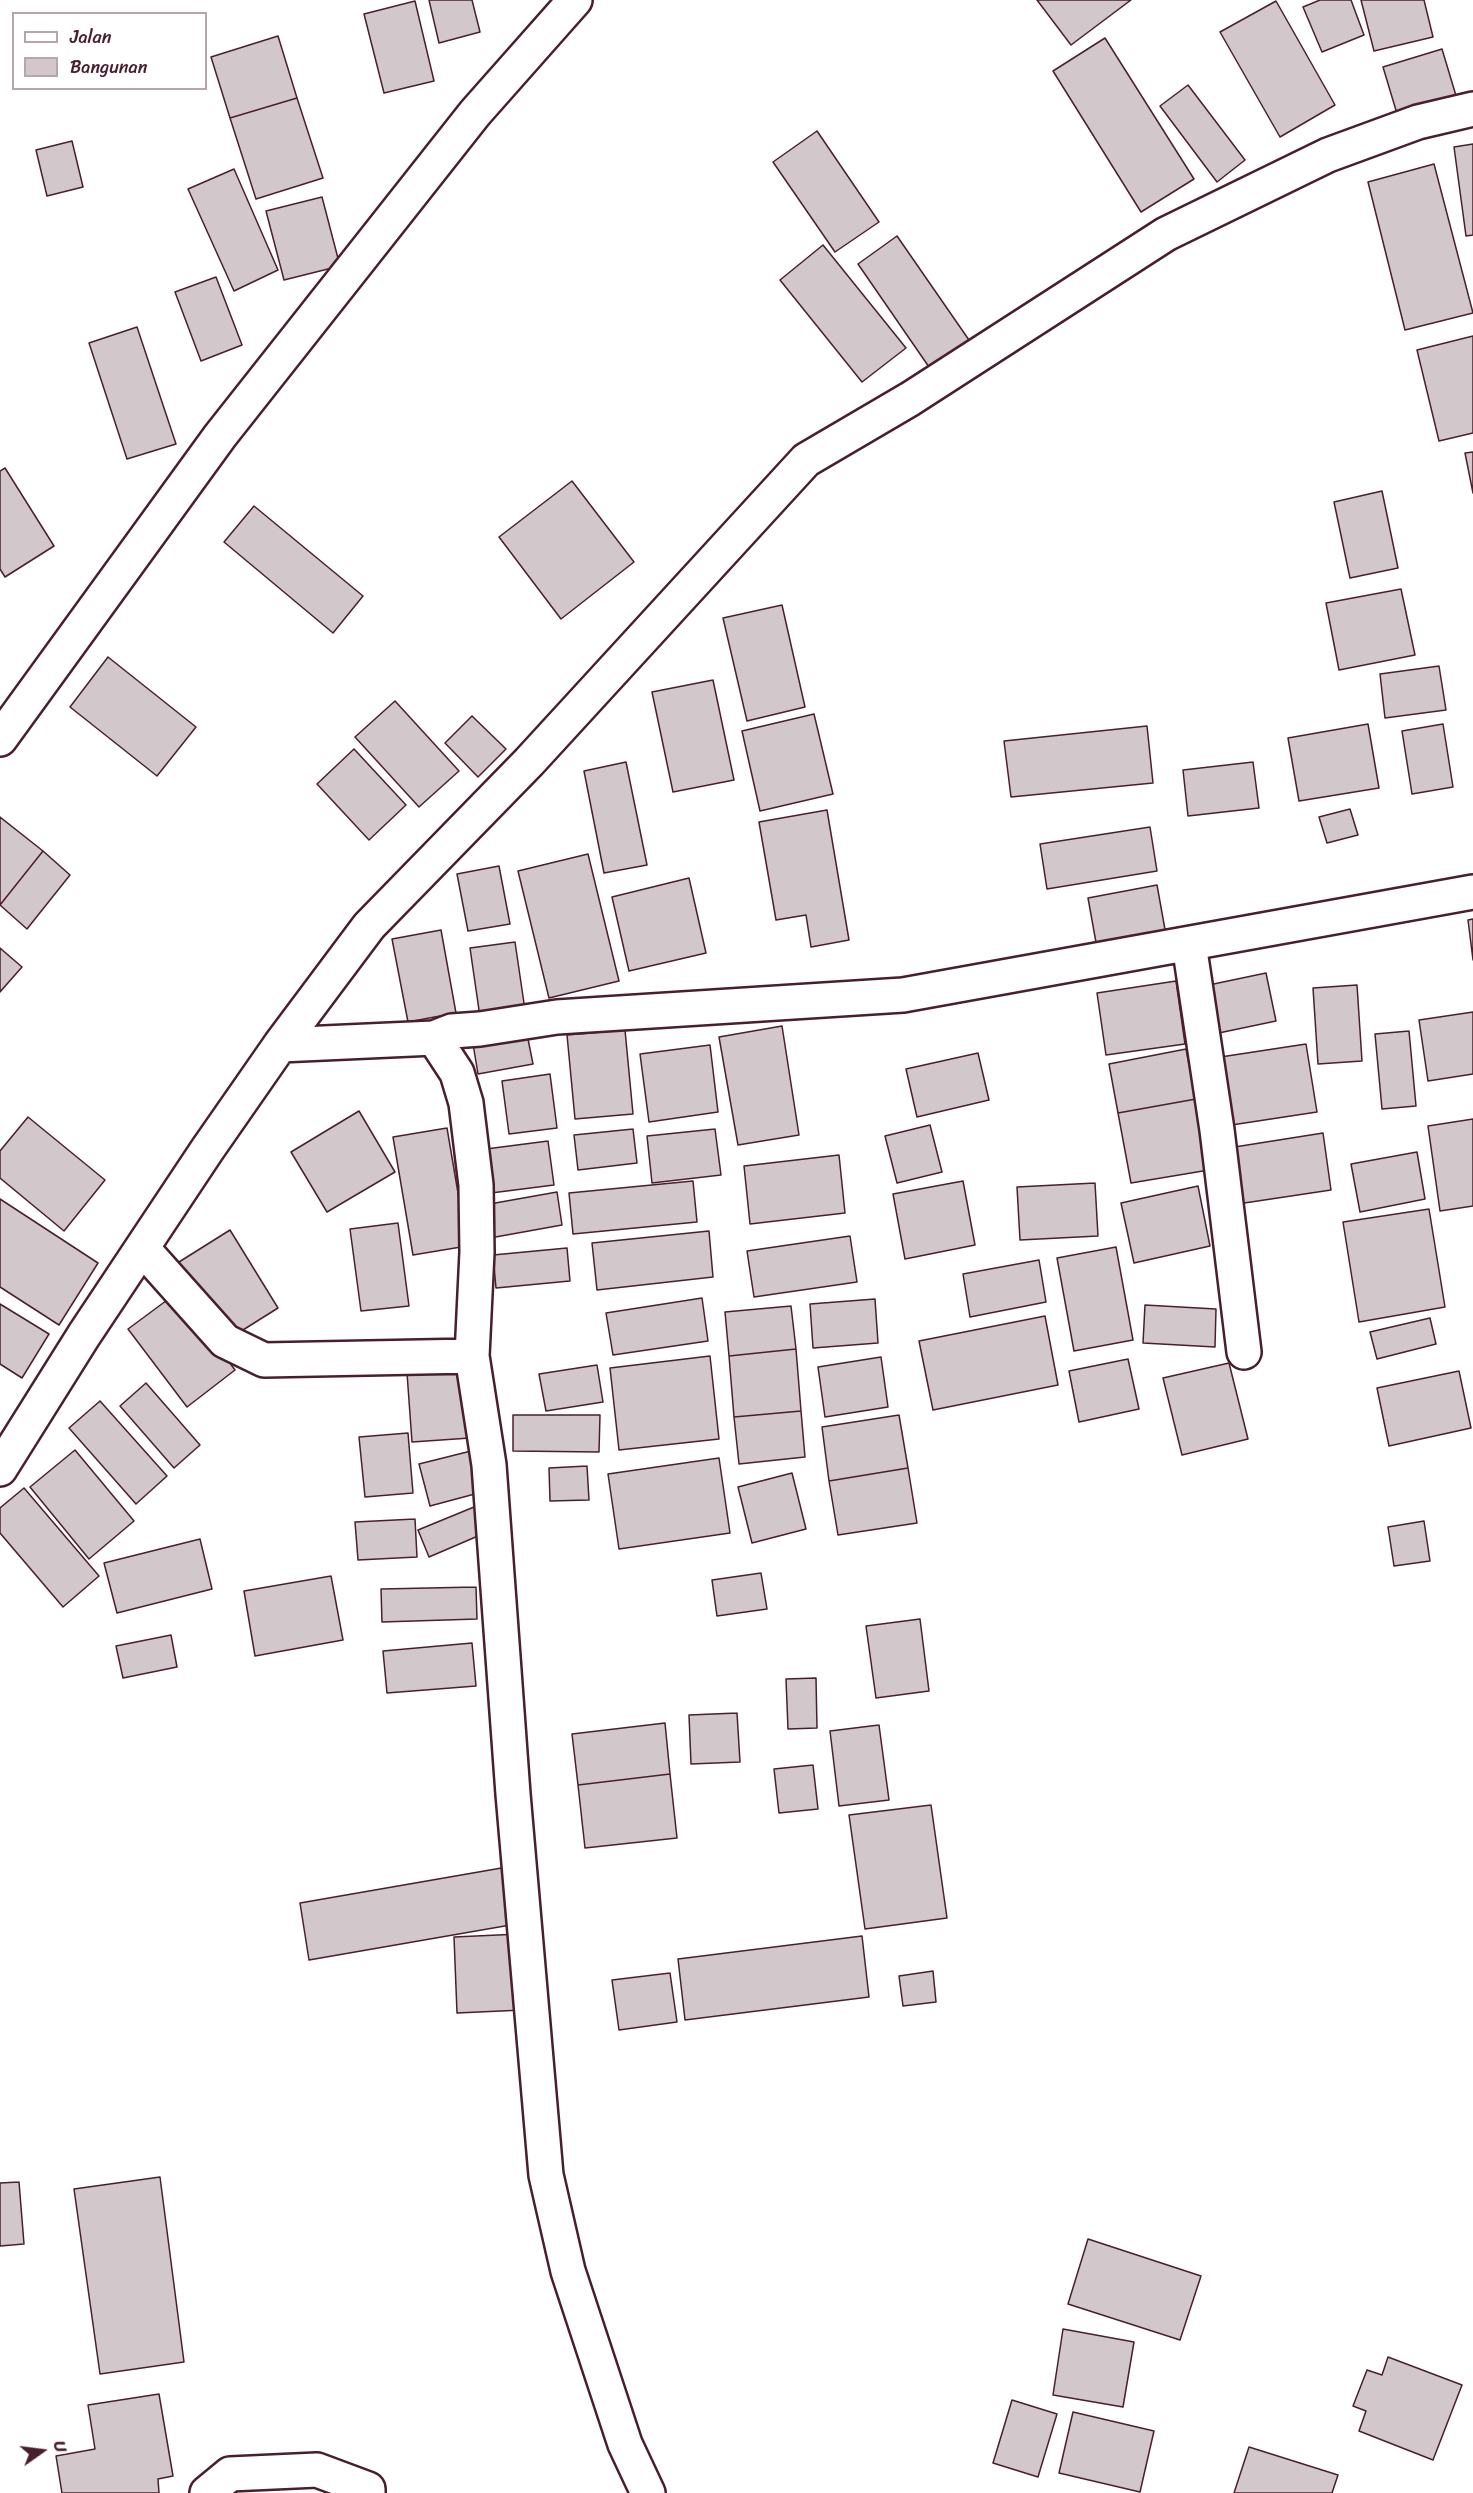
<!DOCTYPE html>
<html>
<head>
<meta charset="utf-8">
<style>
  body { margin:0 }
  #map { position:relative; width:1473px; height:2493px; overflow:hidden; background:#fff; font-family:Sriracha,sans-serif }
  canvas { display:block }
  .legend { position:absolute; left:12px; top:12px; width:195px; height:78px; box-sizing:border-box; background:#fff; border:2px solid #b7a5aa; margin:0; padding:8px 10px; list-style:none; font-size:18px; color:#4a1f2b }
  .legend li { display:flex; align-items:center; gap:12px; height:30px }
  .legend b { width:30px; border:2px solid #b7a5aa }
  .north { position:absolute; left:12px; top:2421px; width:60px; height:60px; -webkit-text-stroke:4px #fff; paint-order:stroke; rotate:76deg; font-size:16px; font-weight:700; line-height:24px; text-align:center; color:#4a1f2b }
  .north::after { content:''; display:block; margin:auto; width:21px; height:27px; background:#4a1f2b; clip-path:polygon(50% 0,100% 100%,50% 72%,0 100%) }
</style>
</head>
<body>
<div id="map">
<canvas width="1473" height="2493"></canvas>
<ul class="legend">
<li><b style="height:8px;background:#fff"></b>Jalan</li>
<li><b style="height:16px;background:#d2c7cb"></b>Bangunan</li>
</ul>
<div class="north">U</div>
</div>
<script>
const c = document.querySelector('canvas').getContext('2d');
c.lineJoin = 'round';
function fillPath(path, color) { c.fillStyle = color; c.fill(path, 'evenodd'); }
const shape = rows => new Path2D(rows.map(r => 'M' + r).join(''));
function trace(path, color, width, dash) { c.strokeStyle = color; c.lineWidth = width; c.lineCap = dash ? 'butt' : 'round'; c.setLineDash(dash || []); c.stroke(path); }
const building = shape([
  [429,0,472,0,480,32,439,43,429,0],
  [1037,0,1131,0,1071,45,1037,0],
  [1320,0,1351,0,1364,35,1322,52,1303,7,1320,0],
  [1361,0,1424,0,1433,37,1374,51,1361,0],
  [415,1,434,81,384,93,364,14,415,1],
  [1276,1,1335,105,1280,137,1220,32,1276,1],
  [278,36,297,98,230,118,211,57,278,36],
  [1105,38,1194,179,1141,212,1053,71,1105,38],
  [1442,49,1457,99,1398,117,1383,67,1442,49],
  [1188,85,1245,160,1217,182,1160,106,1188,85],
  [297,98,323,178,256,199,230,118,297,98],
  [817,131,879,222,835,252,773,162,817,131],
  [72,141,83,187,47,196,36,150,72,141],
  [1473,144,1473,235,1466,236,1454,147,1473,144],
  [1434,164,1473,313,1405,330,1368,182,1434,164],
  [234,169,278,270,234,291,188,189,234,169],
  [322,197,340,266,284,280,266,211,322,197],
  [897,236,969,340,929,367,858,264,897,236],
  [823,245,906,348,862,382,780,280,823,245],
  [216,277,242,345,201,361,175,292,216,277],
  [137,327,176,444,127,459,89,343,137,327],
  [1473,336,1473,433,1439,441,1417,350,1473,336],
  [1473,452,1473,493,1465,453,1473,452],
  [5,468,54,546,5,577,0,569,0,471,5,468],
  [572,481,634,562,561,619,499,537,572,481],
  [1382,491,1398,568,1350,578,1334,502,1382,491],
  [254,506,363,596,333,633,224,542,254,506],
  [1401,589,1415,655,1339,670,1326,603,1401,589],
  [782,605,805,707,747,721,723,618,782,605],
  [108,657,196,727,157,776,70,707,108,657],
  [1439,666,1446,710,1385,718,1380,674,1439,666],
  [713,680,734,780,673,792,652,692,713,680],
  [395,701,459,771,419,807,355,737,395,701],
  [814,714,833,794,760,811,742,731,814,714],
  [472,716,506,749,478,777,445,743,472,716],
  [1368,724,1379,788,1299,801,1288,738,1368,724],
  [1443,724,1453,787,1412,794,1402,731,1443,724],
  [1147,726,1153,783,1011,797,1004,741,1147,726],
  [354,749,406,805,369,840,317,784,354,749],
  [626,762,647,865,604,873,584,771,626,762],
  [1253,762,1259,808,1188,816,1183,770,1253,762],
  [1350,809,1358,835,1327,843,1319,817,1350,809],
  [827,810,849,940,811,947,806,915,776,920,759,822,827,810],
  [0,817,43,851,0,905,0,817],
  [1150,827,1157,871,1047,889,1040,844,1150,827],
  [43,851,70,875,27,929,0,905,43,851],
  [588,854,619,981,549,998,518,871,588,854],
  [499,866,510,924,468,931,457,874,499,866],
  [689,878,706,953,629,971,612,897,689,878],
  [1157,885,1166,935,1097,948,1088,898,1157,885],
  [1473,919,1473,960,1468,920,1473,919],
  [441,930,456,1013,408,1022,392,939,441,930],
  [515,942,525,1010,480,1017,470,948,515,942],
  [0,948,22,967,0,992,0,948],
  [1266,973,1276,1021,1214,1034,1204,986,1266,973],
  [1176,981,1185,1044,1106,1055,1097,993,1176,981],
  [1357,985,1362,1061,1318,1064,1313,988,1357,985],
  [1473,1012,1473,1074,1428,1081,1419,1020,1473,1012],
  [782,1026,799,1135,738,1145,719,1037,782,1026],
  [625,1030,633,1114,575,1119,567,1035,625,1030],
  [1409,1031,1416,1106,1382,1109,1375,1034,1409,1031],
  [527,1034,533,1064,478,1074,473,1044,527,1034],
  [1306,1044,1317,1112,1225,1126,1214,1058,1306,1044],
  [710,1045,718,1112,649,1122,640,1054,710,1045],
  [1186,1049,1196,1099,1118,1113,1109,1064,1186,1049],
  [978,1053,989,1100,917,1117,906,1069,978,1053],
  [550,1074,557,1128,509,1134,502,1081,550,1074],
  [1196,1099,1209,1170,1131,1183,1118,1113,1196,1099],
  [359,1111,395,1172,327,1212,291,1152,359,1111],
  [28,1117,105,1180,64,1231,0,1178,0,1151,28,1117],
  [1473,1119,1473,1206,1440,1211,1428,1126,1473,1119],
  [930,1125,942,1172,897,1183,885,1136,930,1125],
  [447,1128,467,1246,413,1255,393,1137,447,1128],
  [633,1129,637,1163,578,1170,574,1135,633,1129],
  [715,1129,721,1175,652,1183,647,1136,715,1129],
  [1323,1133,1331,1190,1231,1205,1222,1149,1323,1133],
  [548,1141,554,1185,491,1193,486,1149,548,1141],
  [1417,1152,1425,1199,1360,1212,1351,1164,1417,1152],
  [839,1155,845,1213,750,1224,744,1166,839,1155],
  [693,1181,697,1222,573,1234,569,1193,693,1181],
  [963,1181,975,1245,905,1259,893,1194,963,1181],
  [1095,1183,1098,1236,1020,1240,1017,1187,1095,1183],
  [1198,1186,1210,1246,1134,1263,1121,1203,1198,1186],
  [557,1192,562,1225,490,1238,484,1205,557,1192],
  [0,1199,98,1263,59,1325,0,1287,0,1199],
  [1429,1209,1445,1307,1359,1322,1343,1222,1429,1209],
  [398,1223,409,1306,361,1311,350,1229,398,1223],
  [230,1230,278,1308,227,1340,179,1262,230,1230],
  [709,1231,713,1277,597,1290,592,1243,709,1231],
  [850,1236,857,1282,754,1297,747,1251,850,1236],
  [1116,1247,1133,1340,1074,1351,1057,1258,1116,1247],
  [567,1248,570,1281,496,1288,493,1255,567,1248],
  [1039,1260,1046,1302,970,1317,963,1274,1039,1260],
  [178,1292,235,1370,187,1407,128,1329,178,1292],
  [702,1298,708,1341,613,1355,606,1313,702,1298],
  [875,1299,878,1343,813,1348,810,1304,875,1299],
  [0,1304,49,1334,22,1378,0,1364,0,1304],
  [1145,1305,1216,1309,1215,1347,1143,1343,1145,1305],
  [791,1306,796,1349,729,1356,725,1312,791,1306],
  [1045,1316,1058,1385,933,1410,919,1341,1045,1316],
  [1430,1318,1436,1344,1377,1359,1370,1332,1430,1318],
  [796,1349,801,1411,734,1417,729,1356,796,1349],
  [710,1356,719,1439,619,1450,610,1368,710,1356],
  [881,1357,888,1407,825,1417,818,1367,881,1357],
  [1128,1359,1139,1409,1079,1422,1069,1371,1128,1359],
  [1229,1363,1248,1439,1182,1455,1163,1378,1229,1363],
  [597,1365,603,1402,546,1411,539,1374,597,1365],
  [465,1368,470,1438,412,1442,407,1373,465,1368],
  [1459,1371,1471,1428,1389,1446,1377,1388,1459,1371],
  [146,1383,200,1445,174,1468,120,1406,146,1383],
  [100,1401,167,1476,136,1504,69,1428,100,1401],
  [801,1411,805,1457,739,1464,734,1417,801,1411],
  [513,1415,600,1415,599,1452,513,1451,513,1415],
  [899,1415,908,1468,829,1481,822,1427,899,1415],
  [408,1433,413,1493,365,1497,359,1437,408,1433],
  [75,1450,134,1521,89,1559,30,1487,75,1450],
  [475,1450,486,1491,430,1506,419,1464,475,1450],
  [719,1458,730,1533,619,1549,608,1474,719,1458],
  [587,1466,589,1500,550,1501,549,1468,587,1466],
  [908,1468,917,1523,838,1535,829,1481,908,1468],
  [792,1473,806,1529,752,1543,738,1487,792,1473],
  [24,1488,99,1576,63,1607,0,1533,0,1508,24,1488],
  [474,1507,485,1533,429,1557,418,1530,474,1507],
  [415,1519,417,1557,358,1560,355,1522,415,1519],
  [1424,1521,1430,1561,1394,1566,1388,1527,1424,1521],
  [200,1539,212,1589,117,1613,104,1563,200,1539],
  [761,1573,767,1609,717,1616,712,1580,761,1573],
  [331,1576,343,1640,255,1656,244,1591,331,1576],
  [476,1587,477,1619,382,1622,381,1589,476,1587],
  [920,1619,929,1691,876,1698,866,1626,920,1619],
  [171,1635,177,1667,123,1678,116,1646,171,1635],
  [472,1643,476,1686,387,1693,383,1651,472,1643],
  [816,1678,817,1728,788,1729,786,1679,816,1678],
  [737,1713,740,1762,691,1764,689,1715,737,1713],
  [665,1723,670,1774,578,1785,572,1734,665,1723],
  [879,1725,889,1800,839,1806,830,1731,879,1725],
  [813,1765,818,1809,779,1813,774,1769,813,1765],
  [670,1774,677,1838,585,1848,578,1785,670,1774],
  [931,1805,947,1918,865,1929,849,1815,931,1805],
  [513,1866,522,1923,309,1960,300,1903,513,1866],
  [520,1934,523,2010,457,2013,454,1937,520,1934],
  [862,1936,869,1997,685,2020,678,1959,862,1936],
  [933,1971,936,2002,903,2006,899,1976,933,1971],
  [670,1973,677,2022,619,2030,612,1980,670,1973],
  [160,2177,184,2362,100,2374,74,2189,160,2177],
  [19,2182,24,2244,0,2246,0,2183,19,2182],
  [1088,2239,1201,2276,1180,2340,1068,2304,1088,2239],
  [1063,2329,1134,2342,1123,2407,1053,2395,1063,2329],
  [1388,2357,1462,2385,1433,2460,1359,2431,1366,2411,1353,2406,1367,2370,1382,2375,1388,2357],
  [159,2394,173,2476,158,2479,159,2493,62,2493,56,2456,95,2449,88,2405,159,2394],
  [1012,2400,1057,2414,1038,2477,993,2463,1012,2400],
  [1073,2412,1154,2431,1140,2492,1059,2473,1073,2412],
  [1249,2447,1338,2475,1332,2493,1234,2493,1249,2447]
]);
const minor = shape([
  [0,739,220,436,475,113,575,0],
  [1189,944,1217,1130,1244,1352],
  [434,1038,457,1073,466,1103,476,1185,477,1252,472,1356,489,1465,513,1794,546,2175,568,2271,625,2444,648,2493],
  [280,1045,434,1038,452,1031,480,1029,557,1017,903,995,1473,892],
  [143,1249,225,1341,264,1360,472,1356],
  [0,1469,84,1335,207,1150,280,1045,369,926,529,762,806,460,910,399,1166,234,1328,155,1418,122,1473,109],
  [207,2493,230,2474,317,2470,368,2489,368,2493]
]);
fillPath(building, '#d2c7cb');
trace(building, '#4a1f2b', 1.5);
trace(minor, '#4a1f2b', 38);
trace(minor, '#fff', 33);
</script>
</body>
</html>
